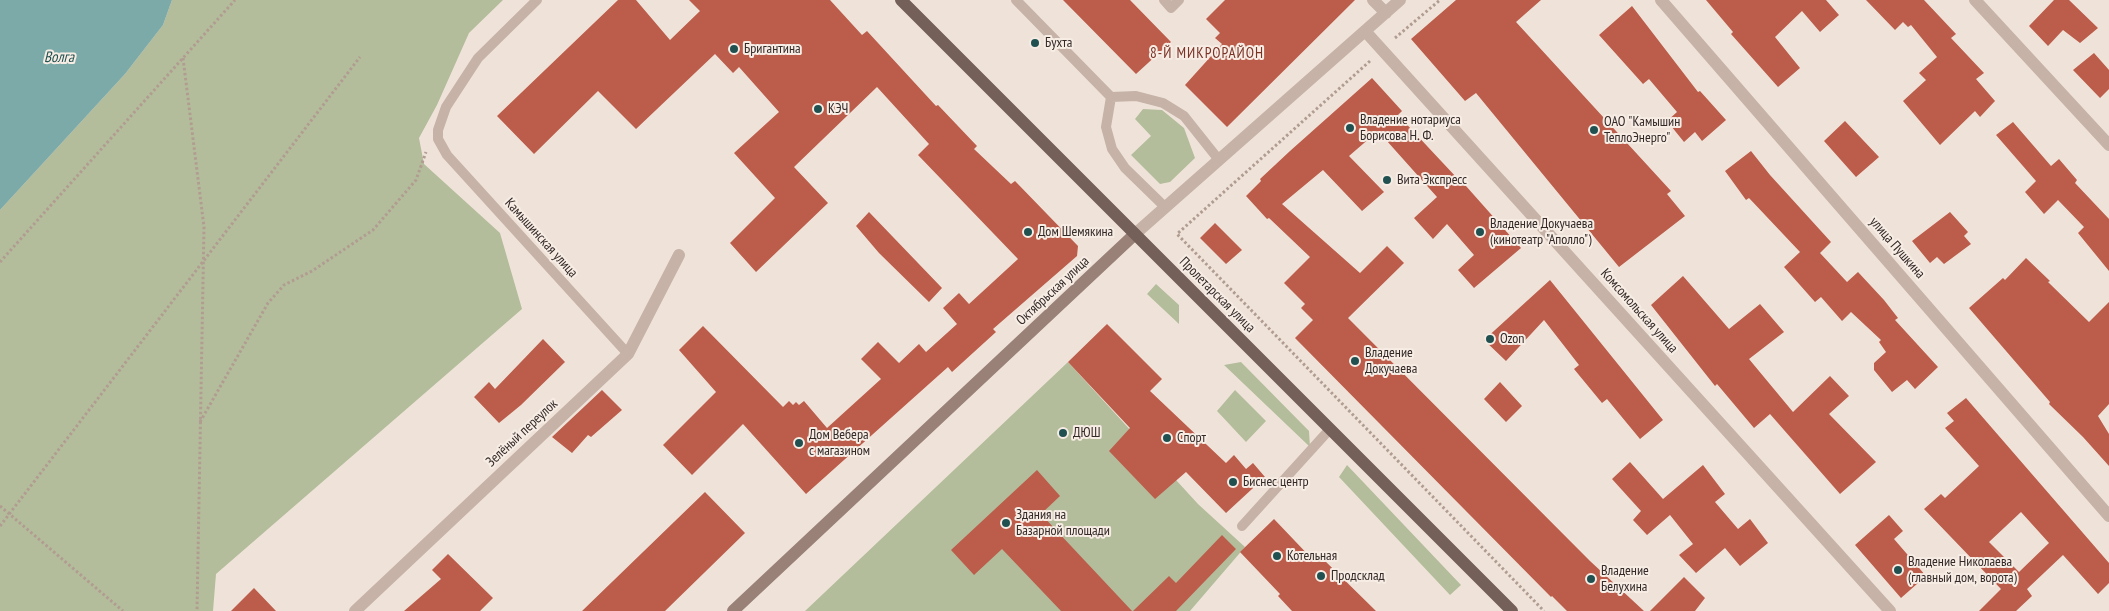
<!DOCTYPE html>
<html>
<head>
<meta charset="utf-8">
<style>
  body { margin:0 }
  canvas { display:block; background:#efe3d9 }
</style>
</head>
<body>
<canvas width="2109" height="611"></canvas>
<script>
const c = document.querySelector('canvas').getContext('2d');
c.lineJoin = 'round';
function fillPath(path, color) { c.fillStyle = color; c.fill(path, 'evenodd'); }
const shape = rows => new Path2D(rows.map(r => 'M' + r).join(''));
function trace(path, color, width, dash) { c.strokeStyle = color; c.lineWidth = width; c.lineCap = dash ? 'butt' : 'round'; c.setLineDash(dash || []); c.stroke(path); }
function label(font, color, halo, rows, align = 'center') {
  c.font = font + ' "PT Sans Narrow",sans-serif'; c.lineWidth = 4; c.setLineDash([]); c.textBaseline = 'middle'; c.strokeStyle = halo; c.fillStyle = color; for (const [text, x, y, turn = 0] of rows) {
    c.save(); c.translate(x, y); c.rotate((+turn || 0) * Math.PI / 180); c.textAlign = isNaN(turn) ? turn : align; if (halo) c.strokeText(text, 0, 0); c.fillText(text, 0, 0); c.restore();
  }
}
const green = shape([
  [172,0,503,0,469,33,437,105,419,138,424,164,500,233,522,309,216,574,213,611,0,611,0,210,125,74,163,25],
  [1143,109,1162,110,1184,128,1195,158,1170,182,1160,184,1131,155,1151,136,1135,119],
  [1156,284,1179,305,1179,324,1147,294],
  [1068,362,1198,504,1245,547,1190,611,805,611],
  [1241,362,1309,431,1310,447,1224,365],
  [1235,390,1266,421,1246,442,1217,411],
  [1347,465,1461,585,1450,595,1339,477]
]);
const water = shape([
  [0,0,172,0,163,25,125,74,0,210]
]);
const building = shape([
  [618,0,636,0,670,40,700,11,689,0,830,0,862,35,867,31,936,106,938,105,977,146,974,149,1011,184,1015,181,1078,246,1077,256,993,329,996,332,952,372,948,367,806,494,743,424,692,475,663,445,716,392,679,350,703,326,783,407,789,401,793,405,796,402,799,405,804,401,827,428,881,379,861,359,878,342,899,363,919,344,926,352,957,324,943,308,959,293,969,304,1018,259,918,155,929,144,877,87,794,167,828,203,756,272,730,243,775,198,734,153,779,112,739,67,733,73,715,54,636,129,598,91,534,154,497,116],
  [1063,0,1130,0,1171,42,1136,74],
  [1225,0,1355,0,1227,127,1185,85,1222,44,1215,38,1220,33,1206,19],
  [1456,0,1541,0,1516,22,1671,191,1667,194,1685,216,1619,267,1476,93,1465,101,1411,39],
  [1706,0,1826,0,1839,15,1820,32,1802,11,1775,37,1800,68,1778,87,1731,34,1733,32],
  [1866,0,1924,0,1956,34,1951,38,1984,73,1976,79,1995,101,1980,117,1975,111,1940,145,1903,101,1926,80,1919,73,1937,57,1911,25,1908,27,1903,22,1895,30],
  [2054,0,2069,0,2098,28,2080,43,2063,30,2048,46,2029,26],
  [1632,6,1698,92,1700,91,1726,120,1702,141,1695,132,1684,142,1667,121,1677,112,1649,79,1643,84,1599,35],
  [2094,53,2109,70,2109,89,2100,98,2073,70],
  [1372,78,1402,111,1398,115,1457,178,1458,177,1521,248,1474,288,1458,270,1474,255,1447,224,1433,239,1414,218,1437,197,1378,131,1349,156,1384,192,1362,211,1323,170,1282,204,1360,273,1387,246,1404,263,1348,318,1590,561,1644,611,1567,611,1552,596,1551,597,1295,338,1313,320,1301,308,1305,304,1284,283,1310,257,1269,218,1267,219,1246,196,1261,181,1260,179,1290,151],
  [1845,121,1879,157,1856,177,1824,141],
  [2013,122,2051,166,2059,159,2077,180,2075,183,2109,219,2109,271,2078,233,2084,227,2058,200,2044,214,2025,192,2036,181,1996,135],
  [1751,151,1770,175,1831,242,1820,253,1847,282,1858,272,1884,300,1898,318,1895,320,1938,367,1915,389,1907,380,1892,392,1874,370,1874,363,1886,352,1879,342,1881,340,1851,312,1842,321,1821,297,1815,302,1784,267,1800,252,1749,198,1746,200,1725,171],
  [869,212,942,288,929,302,879,253,856,226],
  [1950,212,1968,232,1964,236,1971,244,1944,264,1937,257,1930,263,1912,241],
  [1215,223,1242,250,1226,264,1200,238],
  [2026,258,2050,281,2048,282,2089,322,2109,302,2109,404,2098,416,2109,434,2109,466,2083,437,2049,404,2050,402,1969,308,2003,278,2005,280],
  [1683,276,1729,329,1760,304,1784,332,1749,359,1793,412,1830,376,1849,396,1829,414,1876,462,1840,494,1770,414,1754,428,1717,384,1715,386,1651,305],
  [1550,280,1663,420,1640,439,1607,399,1602,403,1574,369,1579,365,1544,320,1506,361,1484,340],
  [1107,324,1162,379,1150,391,1226,463,1234,455,1246,469,1253,463,1265,477,1226,513,1186,472,1155,499,1109,451,1130,428,1068,362],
  [543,339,565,362,521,405,499,423,474,397,489,382,495,389],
  [1500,382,1522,406,1506,422,1484,399],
  [602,390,622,410,591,437,588,435,572,453,552,437],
  [1966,398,2109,563,2109,583,2098,594,2063,555,2027,589,2032,596,2016,611,1979,611,2001,589,1924,509,1941,494,1945,498,1979,466,1945,428,1954,421,1947,413],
  [2021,512,2049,543,2019,572,1989,542],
  [1630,462,1663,499,1703,465,1725,494,1715,502,1738,529,1750,519,1768,543,1740,566,1725,548,1696,573,1679,555,1693,544,1670,515,1647,535,1633,520,1641,511,1612,479],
  [1037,470,1060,496,1041,514,1132,611,1061,611,1002,549,974,575,951,550],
  [705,492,745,533,665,611,582,611],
  [1889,515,1903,531,1894,539,1926,576,1901,598,1855,545],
  [1274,519,1315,562,1321,557,1376,611,1292,611,1278,596,1280,594,1240,552],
  [1222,535,1236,549,1176,611,1133,611,1169,576,1176,583],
  [448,554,493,598,480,611,404,611,441,579,432,570],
  [1684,577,1705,598,1695,611,1650,611],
  [254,588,276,611,231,611]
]);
const path = shape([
  [1395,38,1440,0],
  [183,58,204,227,197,611],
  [1370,61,1177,234,1544,611],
  [0,262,235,0],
  [200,422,268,303,284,285,312,271,373,230,416,180,426,152],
  [0,506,123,611],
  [0,526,360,57]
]);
const lane = shape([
  [537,0,478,58,446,107,438,130,438,139,447,155,628,354],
  [1016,0,1111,97,1136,96,1163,103,1184,116,1219,160],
  [1164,0,1171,8,1179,0],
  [1111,97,1106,127,1112,149,1125,168,1165,207],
  [1242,526,1330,429]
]);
const street = shape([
  [1373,0,1386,13],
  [1661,0,2109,516],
  [1975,0,2109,145],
  [1365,31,1890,611],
  [1135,234,1400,0],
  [355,611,628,354,679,255]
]);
const secondary = shape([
  [733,611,1135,234]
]);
const primary = shape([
  [901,0,1512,611]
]);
const markers = [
  [1035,43,5,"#205150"],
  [734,49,5,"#205150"],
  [818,109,5,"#205150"],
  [1350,128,5,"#205150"],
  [1594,130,5,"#205150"],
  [1387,180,5,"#205150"],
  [1028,232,5,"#205150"],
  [1480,232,5,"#205150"],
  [1490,339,5,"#205150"],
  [1355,361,5,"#205150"],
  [1063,433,5,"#205150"],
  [1167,438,5,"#205150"],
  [799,443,5,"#205150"],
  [1233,482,5,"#205150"],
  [1006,523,5,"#205150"],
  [1277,556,5,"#205150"],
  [1898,570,5,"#205150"],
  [1321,576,5,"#205150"],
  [1591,579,5,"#205150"]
];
const poiNames = [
  ["Бухта",1045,43],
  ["Бригантина",744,49],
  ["КЭЧ",828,109],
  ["Владение нотариуса",1360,120],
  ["Борисова Н. Ф.",1360,136],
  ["ОАО \"Камышин",1604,122],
  ["ТеплоЭнерго\"",1604,138],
  ["Вита Экспресс",1397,180],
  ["Владение Докучаева",1490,224],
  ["(кинотеатр \"Аполло\")",1490,240],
  ["Дом Шемякина",1038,232],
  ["Ozon",1500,339],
  ["Владение",1365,353],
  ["Докучаева",1365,369],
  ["ДЮШ",1073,433],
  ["Дом Вебера",809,435],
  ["с магазином",809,451],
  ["Спорт",1177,438],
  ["Биснес центр",1243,482],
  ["Здания на",1016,515],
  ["Базарной площади",1016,531],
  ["Котельная",1287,556],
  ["Владение Николаева",1908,562],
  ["(главный дом, ворота)",1908,578],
  ["Владение",1601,571],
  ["Белухина",1601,587],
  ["Продсклад",1331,576]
];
const streetNames = [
  ["Камышинская улица",541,238,48],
  ["улица Пушкина",1897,248,49],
  ["Октябрьская улица",1053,291,-43],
  ["Пролетарская улица",1217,295,45],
  ["Комсомольская улица",1639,311,48],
  ["Зелёный переулок",522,433,-43]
];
const neighbourhoodNames = [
  ["8-Й МИКРОРАЙОН",1207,54]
];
const waterNames = [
  ["Волга",59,58]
];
fillPath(green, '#b4bd9b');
fillPath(water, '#7baaa8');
fillPath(building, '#bc5c4a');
trace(path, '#b19c91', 3, [2.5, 2.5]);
trace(lane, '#c6b2a7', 10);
trace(street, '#c6b2a7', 12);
trace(secondary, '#998178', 12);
trace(primary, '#746059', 12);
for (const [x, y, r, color] of markers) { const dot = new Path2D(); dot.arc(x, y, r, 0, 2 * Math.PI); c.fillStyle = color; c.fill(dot); trace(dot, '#f7ede5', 2); }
label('14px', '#332927', '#f7ede5', poiNames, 'left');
label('14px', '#332927', '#f7ede5', streetNames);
c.letterSpacing = '1px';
label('15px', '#7b3326', '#f7ede5', neighbourhoodNames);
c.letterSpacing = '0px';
label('italic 15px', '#205150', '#f7ede5', waterNames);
</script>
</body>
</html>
